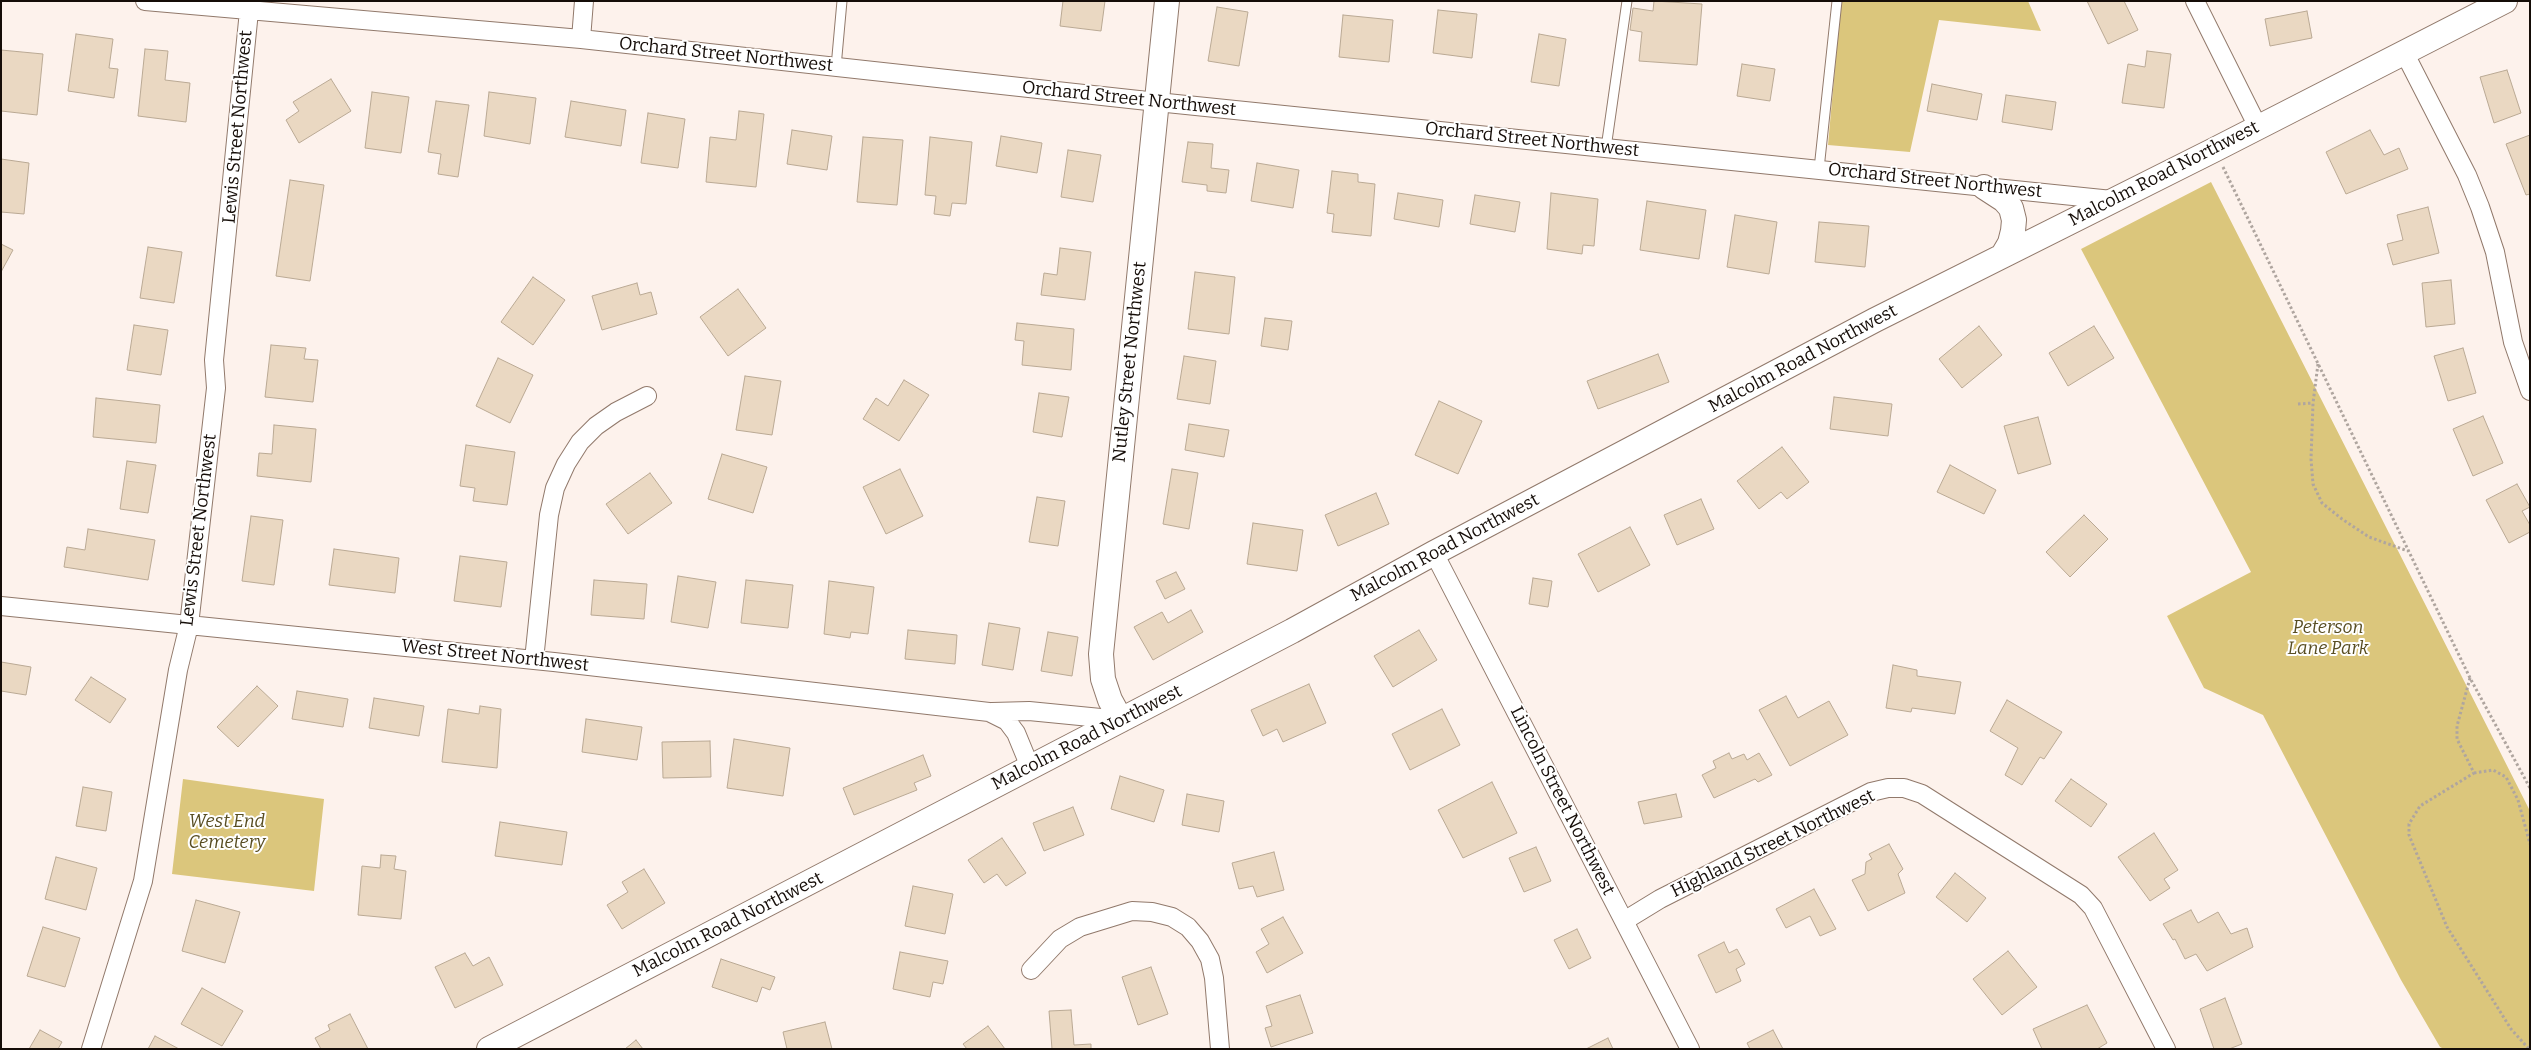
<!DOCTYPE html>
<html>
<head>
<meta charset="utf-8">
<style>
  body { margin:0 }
  #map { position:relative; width:2531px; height:1050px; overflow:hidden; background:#fdf2ec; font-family:Bitter,serif }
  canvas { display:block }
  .frame { position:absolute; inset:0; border:2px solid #150d08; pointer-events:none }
</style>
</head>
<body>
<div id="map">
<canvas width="2531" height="1050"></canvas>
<div class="frame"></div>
</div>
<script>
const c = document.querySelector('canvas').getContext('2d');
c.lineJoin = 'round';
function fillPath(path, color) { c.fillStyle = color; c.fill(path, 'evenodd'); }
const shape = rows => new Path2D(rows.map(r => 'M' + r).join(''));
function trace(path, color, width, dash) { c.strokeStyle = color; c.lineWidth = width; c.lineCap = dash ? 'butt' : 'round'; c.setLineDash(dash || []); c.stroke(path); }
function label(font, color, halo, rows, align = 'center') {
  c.font = font + ' Bitter,serif'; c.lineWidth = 4; c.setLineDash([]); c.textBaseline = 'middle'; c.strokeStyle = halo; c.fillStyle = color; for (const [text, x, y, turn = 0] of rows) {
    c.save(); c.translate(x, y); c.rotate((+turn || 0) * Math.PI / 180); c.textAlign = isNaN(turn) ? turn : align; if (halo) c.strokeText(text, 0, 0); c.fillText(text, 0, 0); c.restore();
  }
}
const green = shape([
  [1841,1,2028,1,2041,31,1939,20,1910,152,1828,145],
  [2211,182,2530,811,2530,1049,2444,1049,2440,1047,2401,980,2263,715,2204,688,2167,616,2251,572,2081,249],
  [183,779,324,799,314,891,172,874]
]);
const building = shape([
  [1063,1,1105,1,1101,31,1060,26,1063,1],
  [1654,1,1702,4,1697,65,1639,61,1642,32,1630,30,1633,8,1653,11,1654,1],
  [2087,1,2124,1,2138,30,2108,44,2087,1],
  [1217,7,1248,12,1239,66,1208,61,1217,7],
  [1438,10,1477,14,1472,58,1433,53,1438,10],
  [2307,11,2312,38,2270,46,2265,19,2307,11],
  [1343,15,1393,20,1389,62,1339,57,1343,15],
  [76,34,113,39,109,68,118,69,114,98,68,91,76,34],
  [1539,34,1566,39,1559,86,1531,82,1539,34],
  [145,49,168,51,165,80,190,83,186,122,138,116,145,49],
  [1,50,43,54,37,115,1,111,1,50],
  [2147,51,2171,54,2164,108,2122,103,2128,64,2145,67,2147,51],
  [1742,64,1775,69,1770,101,1737,96,1742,64],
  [2507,70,2521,113,2494,123,2480,77,2507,70],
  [331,79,351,111,299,143,286,120,299,111,293,102,331,79],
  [1932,84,1982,94,1977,120,1927,111,1932,84],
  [372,92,409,97,401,153,365,148,372,92],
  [489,92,536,98,530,144,484,136,489,92],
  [2006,95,2056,102,2052,130,2002,122,2006,95],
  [436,101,469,105,458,177,438,174,441,154,428,152,436,101],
  [571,101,626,110,621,146,565,137,571,101],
  [739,111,764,114,756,187,706,182,710,137,736,140,739,111],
  [648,113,685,119,678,168,641,163,648,113],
  [792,130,832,136,827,170,787,164,792,130],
  [2370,130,2384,155,2399,148,2408,169,2346,194,2326,152,2370,130],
  [2530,135,2530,194,2526,195,2506,144,2530,135],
  [1001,136,1042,143,1037,173,996,166,1001,136],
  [863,137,903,140,897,205,857,202,863,137],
  [930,137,972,142,966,204,952,203,950,216,934,214,936,196,925,195,930,137],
  [1188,142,1213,144,1211,168,1229,170,1226,193,1207,191,1207,185,1182,182,1188,142],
  [1068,150,1101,155,1093,202,1061,197,1068,150],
  [1,159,29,163,24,214,1,212,1,159],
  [1257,163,1299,170,1293,208,1251,201,1257,163],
  [1332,171,1358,174,1358,182,1375,184,1371,236,1332,232,1334,214,1327,213,1332,171],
  [290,180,324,185,310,281,276,276,290,180],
  [1398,193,1443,200,1439,227,1394,219,1398,193],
  [1551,193,1598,199,1594,246,1583,245,1582,254,1547,249,1551,193],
  [1475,195,1520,202,1515,232,1470,224,1475,195],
  [1647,201,1706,210,1699,259,1640,250,1647,201],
  [2428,207,2439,253,2393,265,2387,244,2403,240,2397,215,2428,207],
  [1735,215,1777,222,1769,274,1727,267,1735,215],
  [1819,222,1869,226,1865,267,1815,262,1819,222],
  [1,244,13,250,1,272,1,244],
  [148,247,182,252,174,303,140,298,148,247],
  [1060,248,1091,252,1085,300,1041,295,1044,273,1057,275,1060,248],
  [1195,272,1235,277,1229,334,1188,329,1195,272],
  [533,277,565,300,533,345,501,322,533,277],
  [2451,280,2455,324,2426,327,2422,283,2451,280],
  [637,283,640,295,651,292,657,314,602,330,592,296,637,283],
  [738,289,766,328,728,356,700,317,738,289],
  [1265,318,1292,321,1288,350,1261,346,1265,318],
  [1017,323,1074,329,1071,370,1022,365,1024,341,1015,340,1017,323],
  [134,325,168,330,161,375,127,370,134,325],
  [1979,326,2002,355,1962,388,1939,359,1979,326],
  [2094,326,2114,358,2068,386,2049,353,2094,326],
  [271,345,306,348,304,359,318,360,313,402,265,397,271,345],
  [2463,348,2476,393,2448,401,2434,356,2463,348],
  [1658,354,1669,382,1598,409,1587,381,1658,354],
  [1184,356,1216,361,1210,404,1177,399,1184,356],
  [498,358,533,375,510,423,476,406,498,358],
  [745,376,781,381,772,435,736,430,745,376],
  [904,380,929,395,899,441,863,419,876,398,888,406,904,380],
  [1039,393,1069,397,1062,437,1033,432,1039,393],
  [1834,397,1892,404,1888,436,1830,429,1834,397],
  [96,398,160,405,156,443,93,437,96,398],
  [1439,401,1482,421,1458,474,1415,455,1439,401],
  [2483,416,2503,463,2473,476,2453,429,2483,416],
  [2038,417,2051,464,2018,474,2004,426,2038,417],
  [1189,424,1229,430,1224,457,1185,450,1189,424],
  [274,425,316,429,311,482,257,476,259,453,272,454,274,425],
  [466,445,515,452,507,505,473,501,475,488,460,486,466,445],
  [1782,447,1809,482,1787,499,1781,492,1759,509,1737,481,1782,447],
  [722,454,767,467,753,513,708,499,722,454],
  [127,461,156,465,148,513,120,509,127,461],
  [1950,465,1996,490,1984,514,1937,492,1950,465],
  [900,469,923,516,886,534,863,487,900,469],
  [1172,469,1198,473,1189,529,1163,524,1172,469],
  [650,473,672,503,628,534,606,504,650,473],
  [2517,484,2530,507,2522,511,2530,525,2530,532,2509,543,2486,500,2517,484],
  [1376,493,1389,524,1338,546,1325,515,1376,493],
  [1037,497,1065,501,1058,546,1029,542,1037,497],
  [1701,499,1714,529,1677,545,1664,515,1701,499],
  [2084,515,2108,539,2070,577,2046,552,2084,515],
  [251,516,283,520,274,585,242,581,251,516],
  [1253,523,1303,530,1297,571,1247,564,1253,523],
  [1630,527,1650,565,1598,592,1578,554,1630,527],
  [88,529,155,540,148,580,64,567,67,547,85,550,88,529],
  [334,549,399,558,395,593,329,585,334,549],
  [460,556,507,562,501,607,454,601,460,556],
  [1176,572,1185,589,1165,599,1156,581,1176,572],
  [678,576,716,582,708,628,671,622,678,576],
  [1533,578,1552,581,1548,607,1529,604,1533,578],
  [594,580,647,584,644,619,591,615,594,580],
  [746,580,793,585,788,628,741,623,746,580],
  [829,581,874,587,868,634,851,632,850,638,824,634,829,581],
  [1191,610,1203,632,1153,660,1134,627,1162,612,1168,623,1191,610],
  [989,623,1020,628,1013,670,982,665,989,623],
  [908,630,957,635,955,664,905,659,908,630],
  [1419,630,1437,660,1393,687,1374,656,1419,630],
  [1048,632,1078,637,1072,676,1041,671,1048,632],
  [1,662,31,667,26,695,1,691,1,662],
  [1893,665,1917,670,1917,676,1961,682,1955,714,1912,708,1911,712,1886,708,1893,665],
  [91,677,126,699,110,723,75,700,91,677],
  [1309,684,1326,723,1283,742,1277,729,1263,736,1251,710,1309,684],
  [257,686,278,706,238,747,217,727,257,686],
  [297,691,348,699,343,727,292,719,297,691],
  [1786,696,1798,718,1829,701,1848,735,1790,766,1759,710,1786,696],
  [374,698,424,706,419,736,369,728,374,698],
  [2007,700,2062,732,2044,759,2040,757,2022,785,2005,775,2018,748,1990,731,2007,700],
  [480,706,501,709,497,768,442,762,448,709,479,714,480,706],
  [1442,709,1460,745,1410,770,1392,734,1442,709],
  [586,719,642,727,637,760,582,752,586,719],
  [734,739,790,748,783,796,727,788,734,739],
  [710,741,711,777,663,778,662,742,710,741],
  [1729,753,1732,759,1744,754,1747,760,1759,753,1772,775,1758,782,1755,779,1714,798,1702,775,1716,768,1713,761,1729,753],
  [923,755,931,776,914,783,917,790,854,815,843,788,923,755],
  [1120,776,1164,790,1154,822,1111,809,1120,776],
  [2071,779,2107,804,2091,827,2055,801,2071,779],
  [1492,782,1517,833,1463,858,1438,810,1492,782],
  [83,787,112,792,106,831,76,826,83,787],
  [1187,794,1224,801,1219,832,1182,825,1187,794],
  [1676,794,1682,817,1644,824,1638,802,1676,794],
  [1073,807,1084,835,1044,851,1033,823,1073,807],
  [500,822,567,832,562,865,495,856,500,822],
  [2154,833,2178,870,2164,879,2170,888,2150,901,2118,857,2154,833],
  [1002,838,1026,873,1006,886,997,874,984,883,968,860,1002,838],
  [1889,844,1903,869,1898,874,1905,893,1868,911,1852,880,1865,874,1866,862,1872,859,1869,854,1889,844],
  [1536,847,1551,881,1524,892,1509,858,1536,847],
  [1274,852,1284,890,1257,897,1253,886,1239,889,1232,863,1274,852],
  [381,855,396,856,394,869,406,871,401,919,358,915,362,866,380,868,381,855],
  [56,857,97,868,86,910,45,899,56,857],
  [644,869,665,903,622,929,607,905,628,892,622,882,644,869],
  [1955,873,1986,898,1967,922,1936,897,1955,873],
  [913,886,953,894,945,934,905,926,913,886],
  [1814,889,1836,929,1820,936,1810,916,1786,928,1776,909,1814,889],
  [196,900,240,912,225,963,182,951,196,900],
  [2191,910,2198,923,2218,912,2231,934,2247,928,2253,947,2207,971,2196,954,2185,959,2175,939,2173,940,2163,924,2191,910],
  [1283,917,1303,953,1267,973,1256,952,1269,944,1261,929,1283,917],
  [43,927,80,938,65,987,27,976,43,927],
  [1577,929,1591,958,1569,969,1554,940,1577,929],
  [1724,942,1729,953,1737,949,1745,964,1736,969,1741,981,1716,993,1698,955,1724,942],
  [2008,951,2037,987,2002,1015,1973,979,2008,951],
  [900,952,948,961,943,984,933,982,930,997,893,989,900,952],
  [465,953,473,966,489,957,503,985,455,1008,435,967,465,953],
  [721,959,775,977,770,990,762,987,757,1002,712,987,721,959],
  [1151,967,1168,1014,1138,1025,1122,977,1151,967],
  [202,988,243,1011,222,1046,181,1024,202,988],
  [1300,995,1313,1033,1271,1047,1265,1028,1272,1026,1266,1006,1300,995],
  [2225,998,2242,1044,2229,1049,2214,1049,2200,1009,2225,998],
  [2087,1005,2107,1043,2097,1049,2042,1049,2033,1029,2087,1005],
  [1071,1010,1074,1045,1091,1044,1091,1049,1052,1049,1049,1011,1071,1010],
  [350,1014,368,1049,321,1049,315,1038,330,1030,328,1025,350,1014],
  [825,1022,832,1049,787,1049,783,1032,825,1022],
  [988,1026,1005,1049,967,1049,963,1044,988,1026],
  [40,1030,62,1042,58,1049,29,1049,40,1030],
  [1773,1030,1783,1049,1750,1049,1747,1043,1773,1030],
  [155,1036,179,1049,148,1049,155,1036],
  [1608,1038,1613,1049,1586,1049,1608,1038],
  [636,1040,643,1049,625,1049,636,1040]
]);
const path = shape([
  [2223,167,2470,678,2530,788],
  [2318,364,2313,403,2311,459,2313,484,2322,503,2342,519,2369,537,2408,551],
  [2298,404,2313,403],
  [2470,678,2457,726,2457,739,2474,773,2420,806,2409,824,2409,835,2447,927,2511,1029,2529,1049],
  [2474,773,2493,770,2506,777,2518,800,2530,844]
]);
const lane = shape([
  [836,67,842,1],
  [1606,148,1627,1],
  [1819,169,1837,1]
]);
const street = shape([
  [145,1,581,39,1157,102,2112,200],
  [2195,1,2258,127],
  [581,39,584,1],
  [2404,52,2467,175,2480,207,2495,252,2513,342,2530,391],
  [1434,553,1690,1049],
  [1,606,554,662,989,712,1007,721,1016,733,1030,767],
  [534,660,549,515,555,488,566,464,580,442,596,426,616,412,647,396],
  [992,712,1029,711,1121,720],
  [1624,921,1660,899,1871,792,1888,788,1904,788,1922,794,2081,895,2093,908,2166,1049],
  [1031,970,1060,939,1080,927,1132,911,1152,912,1172,917,1188,927,1200,941,1210,959,1214,978,1220,1049],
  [91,1049,143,881,178,670,189,625,216,388,214,360,250,1]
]);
const secondary = shape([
  [1984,187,2004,200,2011,208,2014,220,2013,231,2010,243,2003,255],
  [1121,720,1110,700,1103,679,1101,654,1167,1],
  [489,1049,1292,631,1434,553,1875,320,2214,150,2505,1]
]);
const streetNames = [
  ["Orchard Street Northwest",726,55,6],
  ["Orchard Street Northwest",1129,99,6],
  ["Lewis Street Northwest",238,127,-85],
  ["Orchard Street Northwest",1532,140,6],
  ["Malcolm Road Northwest",2164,174,-27],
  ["Orchard Street Northwest",1935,181,6],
  ["Malcolm Road Northwest",1803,359,-28],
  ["Nutley Street Northwest",1130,362,-84],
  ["Lewis Street Northwest",199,530,-83],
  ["Malcolm Road Northwest",1445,548,-28],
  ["West Street Northwest",495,656,6],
  ["Malcolm Road Northwest",1087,738,-27],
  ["Lincoln Street Northwest",1562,801,63],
  ["Highland Street Northwest",1773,844,-26],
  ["Malcolm Road Northwest",728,925,-27]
];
const parkNames = [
  ["Peterson",2328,628],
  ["Lane Park",2328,649],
  ["West End",227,822],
  ["Cemetery",227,843]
];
fillPath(green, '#dbc67c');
fillPath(building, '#ead8c2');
trace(building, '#baa994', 1);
trace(lane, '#91796b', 11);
trace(street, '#91796b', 20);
trace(secondary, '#91796b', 26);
trace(path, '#afa59f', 3, [2.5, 2.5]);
trace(lane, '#fff', 9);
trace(street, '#fff', 18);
trace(secondary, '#fff', 24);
label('18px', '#150d08', '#fff', streetNames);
label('italic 18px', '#584d22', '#fff', parkNames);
</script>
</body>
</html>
